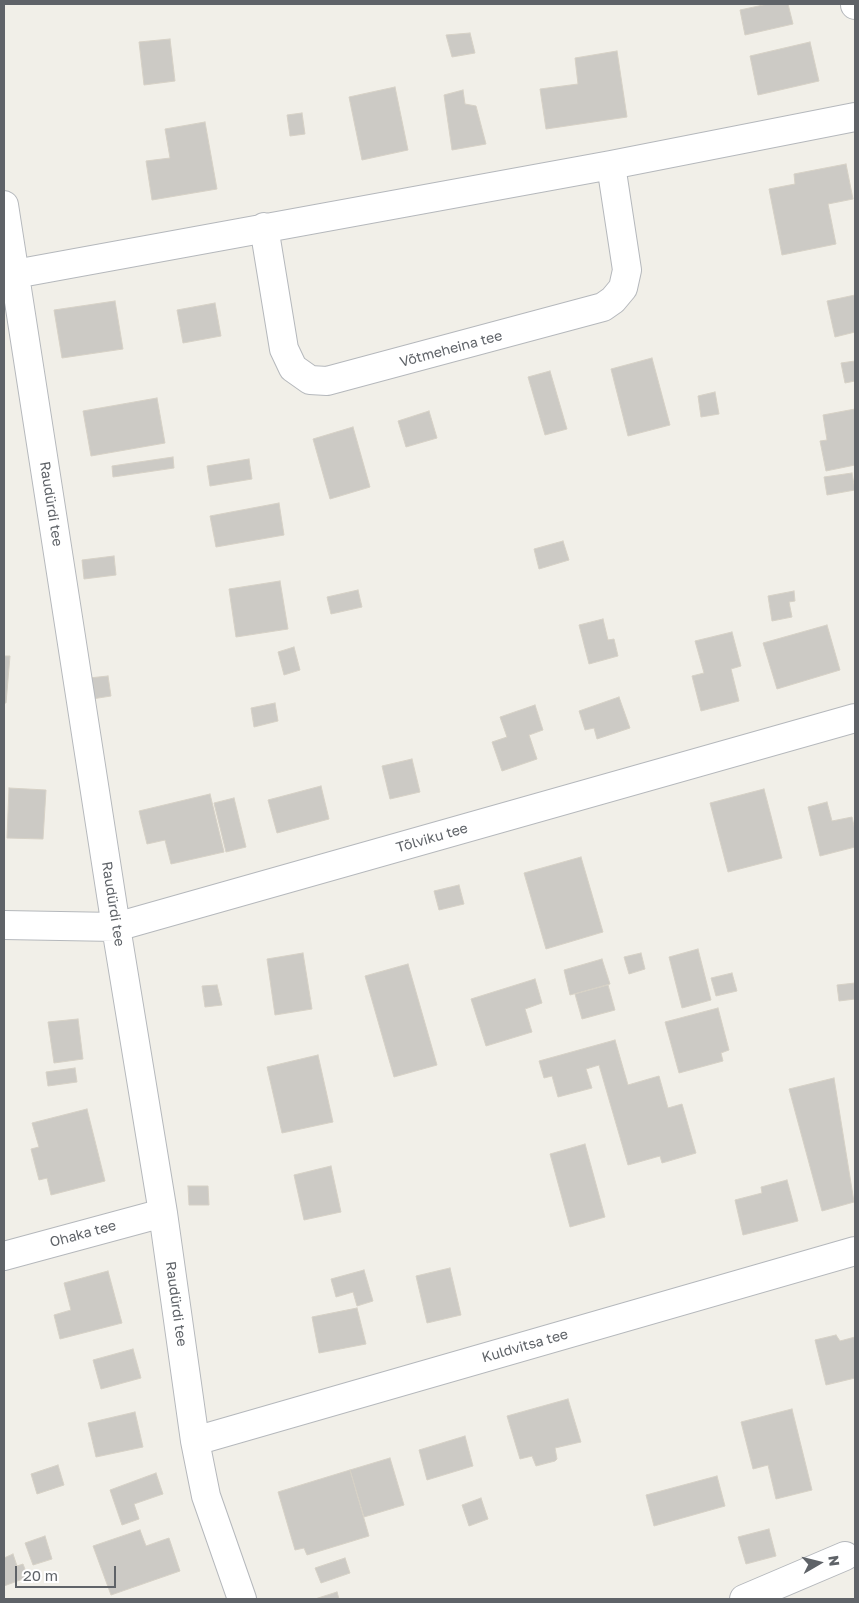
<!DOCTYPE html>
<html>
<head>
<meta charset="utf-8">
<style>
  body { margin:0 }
  #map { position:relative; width:859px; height:1603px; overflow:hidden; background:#f1efe8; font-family:"Golos Text",sans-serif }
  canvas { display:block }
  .frame { position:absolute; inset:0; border:5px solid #5f6368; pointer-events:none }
  .north { position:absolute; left:794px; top:1538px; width:50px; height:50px; -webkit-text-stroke:4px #fff; paint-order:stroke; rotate:82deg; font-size:14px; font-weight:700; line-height:20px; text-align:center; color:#5f6368 }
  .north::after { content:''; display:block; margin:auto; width:18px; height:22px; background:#5f6368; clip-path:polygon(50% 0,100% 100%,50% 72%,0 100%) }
  .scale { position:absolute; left:15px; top:1566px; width:101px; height:22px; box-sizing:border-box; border:2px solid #5f6368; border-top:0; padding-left:6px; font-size:15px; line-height:18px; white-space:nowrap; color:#5f6368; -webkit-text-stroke:4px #fff; paint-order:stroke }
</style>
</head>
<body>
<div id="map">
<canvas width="859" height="1603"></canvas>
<div class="frame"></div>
<div class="north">N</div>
<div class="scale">20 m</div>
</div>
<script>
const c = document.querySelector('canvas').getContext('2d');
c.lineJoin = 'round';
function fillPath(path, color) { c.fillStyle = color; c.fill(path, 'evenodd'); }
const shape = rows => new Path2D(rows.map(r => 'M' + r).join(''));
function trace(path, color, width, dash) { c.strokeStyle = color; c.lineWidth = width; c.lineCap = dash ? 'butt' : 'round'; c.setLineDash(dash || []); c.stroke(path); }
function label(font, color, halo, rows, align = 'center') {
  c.font = font + ' "Golos Text",sans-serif'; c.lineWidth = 5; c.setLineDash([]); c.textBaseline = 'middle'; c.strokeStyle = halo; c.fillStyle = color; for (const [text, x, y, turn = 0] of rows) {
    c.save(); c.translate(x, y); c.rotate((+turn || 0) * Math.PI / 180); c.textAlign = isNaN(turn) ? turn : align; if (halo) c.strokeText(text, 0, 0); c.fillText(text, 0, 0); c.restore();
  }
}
const building = shape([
  [768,4,788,4,793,24,745,35,740,10,768,4],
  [470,33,475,53,452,57,446,35,470,33],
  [170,39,175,81,144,85,139,42,170,39],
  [810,42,819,81,758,95,750,56,810,42],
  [617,51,627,117,546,129,540,89,578,84,575,58,617,51],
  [395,87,408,150,362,160,349,97,395,87],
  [463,90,465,104,476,106,486,144,452,150,444,95,463,90],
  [302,113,305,134,290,136,287,115,302,113],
  [205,122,217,189,152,200,146,161,170,158,165,129,205,122],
  [846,164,853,199,828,204,836,244,782,255,769,189,795,184,794,174,846,164],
  [855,295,855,332,835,337,827,301,855,295],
  [115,301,123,349,62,358,54,310,115,301],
  [215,303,221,336,183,343,177,310,215,303],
  [652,358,670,425,628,436,611,369,652,358],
  [855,361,855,381,845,383,841,363,855,361],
  [550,371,567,429,545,435,528,377,550,371],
  [715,392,719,414,701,417,698,396,715,392],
  [157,398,165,443,91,456,83,411,157,398],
  [855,409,855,465,826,471,820,441,827,440,823,415,855,409],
  [429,411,437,438,406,447,398,421,429,411],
  [353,427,370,487,330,499,313,439,353,427],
  [173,457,174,468,113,477,112,466,173,457],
  [249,459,252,479,210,486,207,466,249,459],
  [852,473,855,490,827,495,824,477,852,473],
  [279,503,284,535,216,547,210,516,279,503],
  [563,541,569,560,539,569,534,549,563,541],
  [114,556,116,575,84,579,82,560,114,556],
  [280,581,288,629,236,637,229,589,280,581],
  [358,590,362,607,331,614,327,597,358,590],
  [794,591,795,601,789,602,792,617,772,621,768,596,794,591],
  [603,619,608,640,614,639,618,656,589,664,579,625,603,619],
  [827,625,840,670,777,689,763,643,827,625],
  [732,632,741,666,731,669,739,701,701,711,692,676,704,673,695,641,732,632],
  [294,647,300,670,284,675,278,652,294,647],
  [4,656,10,656,6,703,4,703,4,656],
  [108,676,111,696,92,699,89,678,108,676],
  [619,697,630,728,597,739,594,728,585,730,579,711,619,697],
  [275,703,278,721,254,727,251,708,275,703],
  [535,705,543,730,529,735,537,759,502,771,492,742,507,737,500,717,535,705],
  [412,759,420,792,390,799,382,766,412,759],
  [321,786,329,819,277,833,268,800,321,786],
  [9,788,46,790,43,839,7,838,9,788],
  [764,789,782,858,728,872,710,803,764,789],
  [210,794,224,852,171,864,165,840,147,844,139,811,210,794],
  [234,798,246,847,226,852,214,803,234,798],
  [827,802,832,821,852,817,855,830,855,847,820,856,808,807,827,802],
  [581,857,603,932,546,949,524,873,581,857],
  [459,885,464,904,439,910,434,891,459,885],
  [698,949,711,1000,682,1008,669,957,698,949],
  [303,953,312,1009,275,1015,267,959,303,953],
  [641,953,645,969,629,974,624,957,641,953],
  [602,959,610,984,570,995,564,970,602,959],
  [408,964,437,1065,394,1077,365,976,408,964],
  [732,973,737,991,716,996,711,978,732,973],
  [535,979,542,1003,525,1009,532,1032,486,1046,471,999,535,979],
  [855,983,855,999,839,1001,837,985,855,983],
  [217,985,222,1005,205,1007,202,986,217,985],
  [608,985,615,1010,582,1019,575,994,608,985],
  [718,1008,729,1050,721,1053,723,1061,679,1073,665,1022,718,1008],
  [78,1019,83,1059,54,1063,48,1022,78,1019],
  [615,1040,628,1085,659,1076,668,1108,682,1104,696,1153,662,1163,660,1156,628,1165,599,1065,586,1069,592,1088,558,1097,552,1076,544,1078,539,1061,615,1040],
  [318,1055,333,1122,282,1133,267,1067,318,1055],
  [75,1068,77,1082,48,1086,46,1072,75,1068],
  [834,1078,854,1202,822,1211,789,1089,834,1078],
  [87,1109,105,1181,51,1195,47,1178,39,1180,31,1149,39,1147,32,1123,87,1109],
  [585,1144,605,1217,570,1227,550,1154,585,1144],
  [331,1166,341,1212,304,1220,294,1175,331,1166],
  [787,1180,798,1221,743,1235,735,1200,762,1193,761,1187,787,1180],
  [188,1186,208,1186,209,1205,189,1205,188,1186],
  [450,1268,461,1315,427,1323,416,1276,450,1268],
  [364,1270,373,1301,357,1306,353,1292,336,1297,331,1279,364,1270],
  [108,1271,122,1323,60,1339,54,1315,71,1310,64,1283,108,1271],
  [357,1308,366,1344,319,1353,312,1317,357,1308],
  [836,1335,840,1341,855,1337,855,1378,826,1385,815,1340,836,1335],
  [133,1349,141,1378,101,1389,93,1360,133,1349],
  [568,1399,581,1442,555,1448,557,1459,555,1461,536,1466,532,1456,520,1459,507,1416,568,1399],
  [792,1409,812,1490,776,1499,768,1465,753,1469,741,1422,792,1409],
  [135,1412,143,1447,96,1457,88,1423,135,1412],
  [465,1436,473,1466,427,1480,419,1450,465,1436],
  [390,1458,404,1505,364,1517,350,1470,390,1458],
  [58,1465,64,1485,37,1494,31,1474,58,1465],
  [350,1470,369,1536,307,1555,304,1548,295,1550,278,1492,350,1470],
  [156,1473,163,1494,134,1504,139,1519,122,1525,110,1490,156,1473],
  [717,1476,725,1506,654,1526,646,1495,717,1476],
  [481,1498,488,1519,469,1526,462,1505,481,1498],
  [769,1529,776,1556,746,1564,738,1537,769,1529],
  [140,1530,146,1546,169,1538,180,1571,111,1595,93,1546,140,1530],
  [45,1536,52,1559,33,1565,25,1543,45,1536],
  [13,1554,17,1566,23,1564,28,1577,4,1586,4,1558,13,1554],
  [345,1558,350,1573,321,1583,315,1568,345,1558],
  [337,1592,339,1599,315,1599,337,1592]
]);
const minor = shape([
  [855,4,855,5],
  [4,205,116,927,163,1213,195,1441,206,1496,242,1599],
  [264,227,284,349,293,368,310,380,327,381,603,307,613,300,623,288,627,270,611,165],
  [15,274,611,165,855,117],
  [4,925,116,927,855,718],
  [4,1256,163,1213],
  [195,1441,855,1251],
  [744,1599,845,1556]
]);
const streetNames = [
  ["Võtmeheina tee",451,349,-15],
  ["Raudürdi tee",51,504,81],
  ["Tõlviku tee",432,838,-16],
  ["Raudürdi tee",113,904,81],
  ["Ohaka tee",83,1234,-15],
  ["Raudürdi tee",176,1304,82],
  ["Kuldvitsa tee",525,1346,-16]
];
fillPath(building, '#cccac5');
trace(building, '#d6d1c6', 1);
trace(minor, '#b5b8bc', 30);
trace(minor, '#fff', 28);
label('14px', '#5f6368', '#fff', streetNames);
</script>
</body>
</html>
